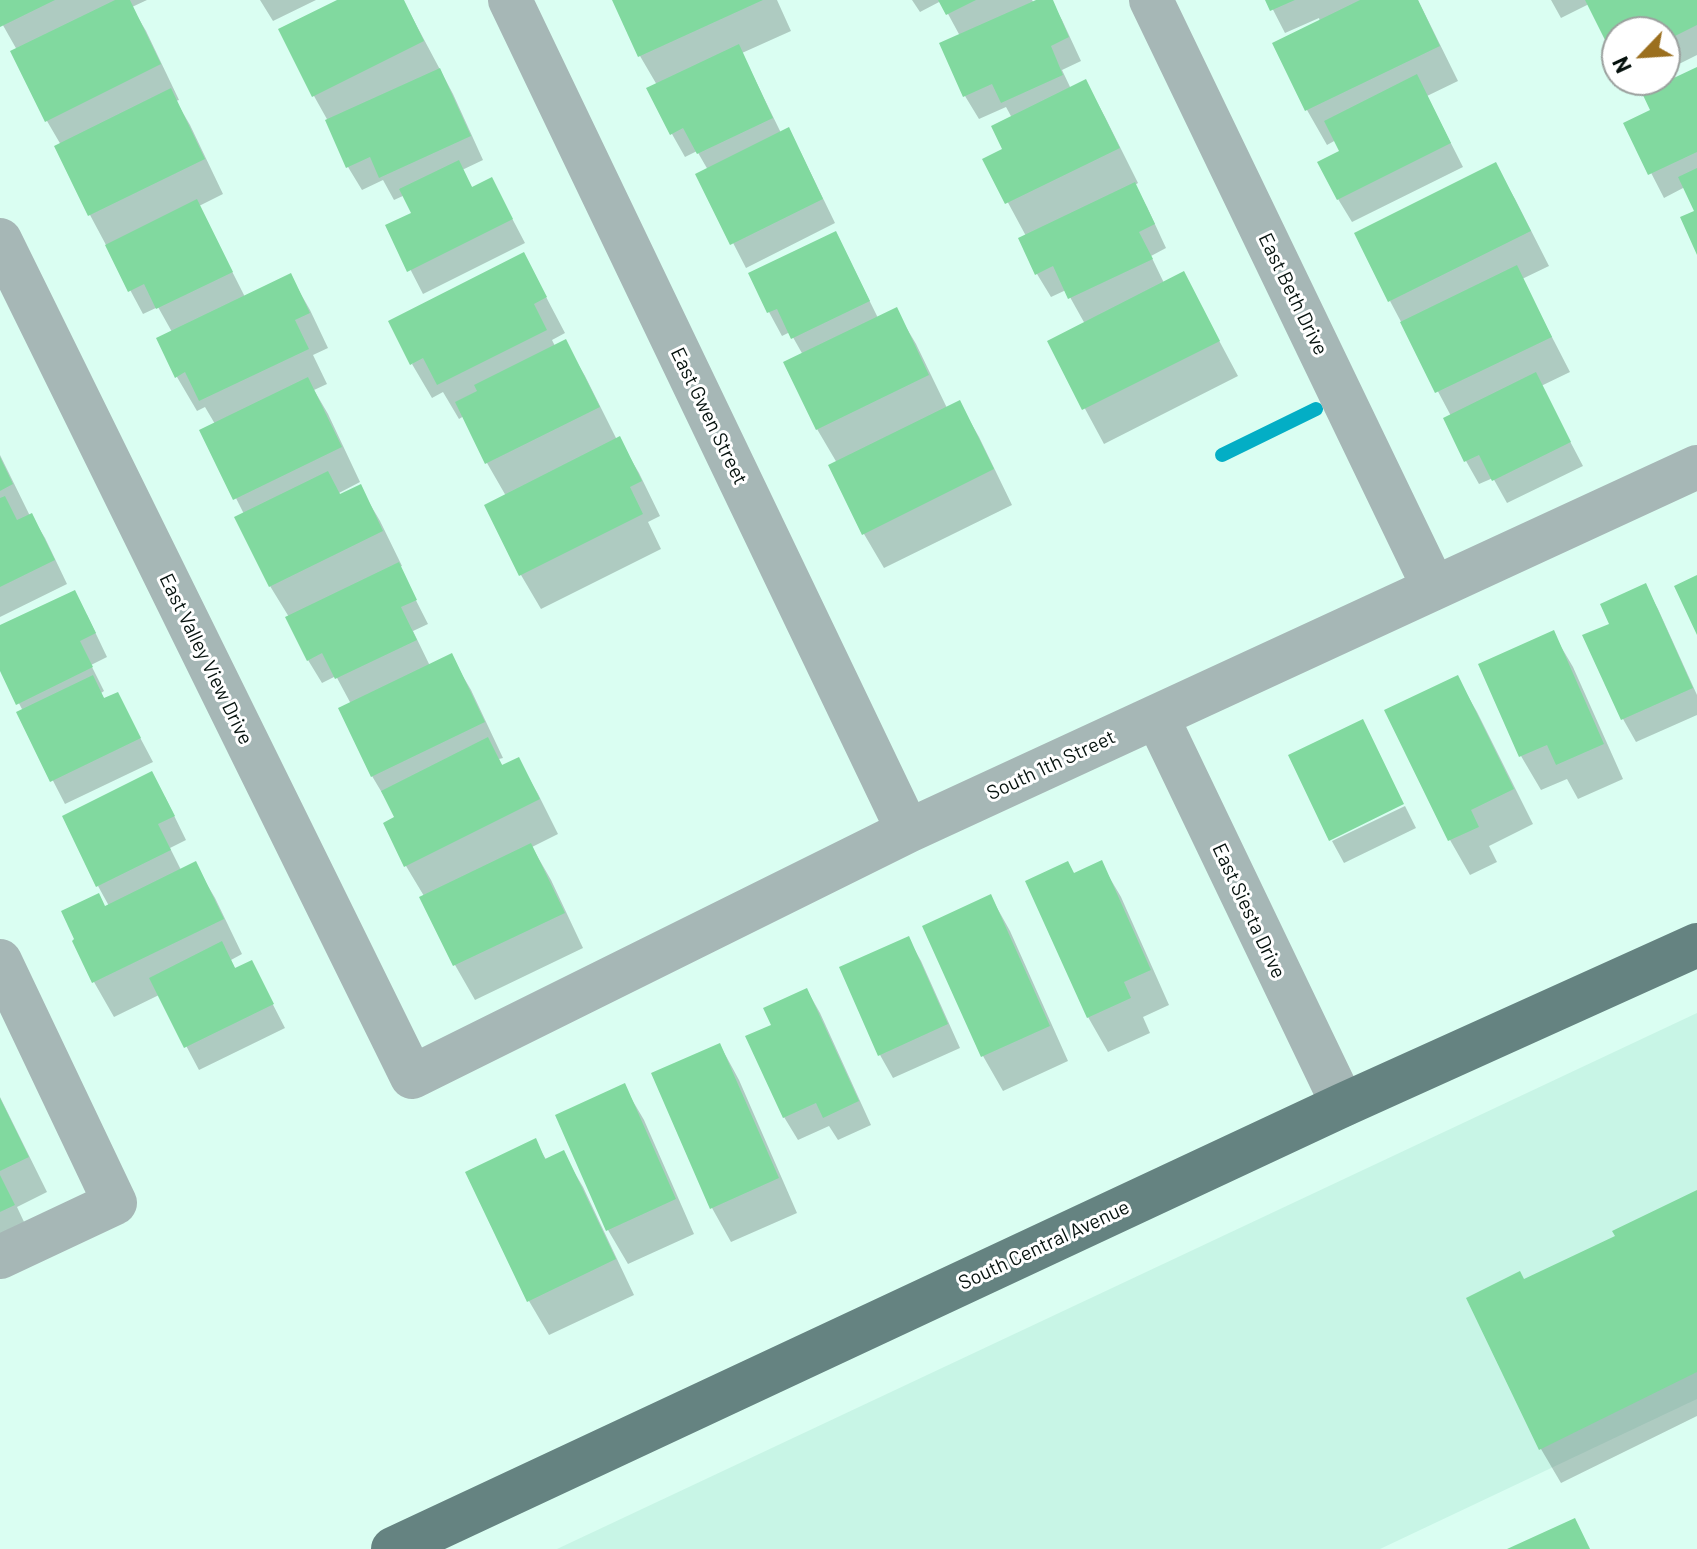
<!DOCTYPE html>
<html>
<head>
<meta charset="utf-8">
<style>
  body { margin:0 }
  #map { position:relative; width:1697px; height:1549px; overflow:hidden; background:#dafef2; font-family:Barlow,sans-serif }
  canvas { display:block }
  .north { position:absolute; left:1601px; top:16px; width:80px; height:80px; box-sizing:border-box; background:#fff; border:2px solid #9ba09e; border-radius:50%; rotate:245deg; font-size:22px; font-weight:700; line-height:32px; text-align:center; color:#05110d }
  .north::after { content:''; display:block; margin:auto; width:28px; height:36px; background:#9b6f1e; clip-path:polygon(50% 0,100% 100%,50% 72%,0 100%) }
</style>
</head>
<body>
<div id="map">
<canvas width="1697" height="1549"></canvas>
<div class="north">N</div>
</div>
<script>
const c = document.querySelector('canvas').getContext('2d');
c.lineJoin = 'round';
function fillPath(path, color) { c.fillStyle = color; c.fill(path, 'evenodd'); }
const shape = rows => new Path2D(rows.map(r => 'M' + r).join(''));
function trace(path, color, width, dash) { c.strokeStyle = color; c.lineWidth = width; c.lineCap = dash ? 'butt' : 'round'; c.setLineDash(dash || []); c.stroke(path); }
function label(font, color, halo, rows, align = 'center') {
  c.font = font + ' Barlow,sans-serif'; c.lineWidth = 6; c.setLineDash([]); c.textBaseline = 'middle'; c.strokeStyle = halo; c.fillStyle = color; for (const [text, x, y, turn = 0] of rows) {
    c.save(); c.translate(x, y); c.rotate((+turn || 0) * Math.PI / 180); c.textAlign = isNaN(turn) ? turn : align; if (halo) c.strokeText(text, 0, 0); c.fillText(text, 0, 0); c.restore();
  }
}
const built = shape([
  [1697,1013,1697,1399,1380,1549,557,1549]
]);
const shadow = shape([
  [0,0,147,0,132,7,146,31,179,100,176,101,190,125,223,194,199,206,245,297,290,275,310,310,328,348,313,355,327,384,314,390,328,414,360,482,339,493,341,496,360,487,380,521,402,566,399,567,428,624,413,631,430,666,451,656,471,690,503,758,499,759,503,767,518,759,538,794,558,834,532,847,551,880,583,948,475,1000,455,965,421,897,424,896,406,866,385,824,397,818,372,776,351,704,336,676,322,683,308,660,289,617,270,586,244,514,202,431,215,424,205,407,197,411,177,377,172,332,158,307,143,314,90,215,61,145,47,121,17,50,0,20],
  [260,0,316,0,273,21],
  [342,0,403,0,453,94,483,160,462,170,473,189,504,203,525,243,423,294,388,226,414,213,405,195,394,200,383,180,362,190,348,167,328,121,314,96,281,30],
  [615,0,777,0,791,31,742,53,781,133,788,130,801,153,835,223,746,268,698,175,708,170,697,151,685,157,672,134,657,85,640,56],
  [912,0,1032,0,1034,3,1041,0,1051,0,1062,20,1081,61,1062,70,1071,89,1086,82,1105,117,1138,183,1135,185,1147,207,1166,248,1151,256,1164,283,1183,273,1238,376,1104,444,1049,342,1085,324,1066,290,1051,297,1037,274,1026,236,985,160,1004,150,1012,118,1006,107,979,119,965,96,942,44,960,36,941,1,920,12],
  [1268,0,1418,0,1458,81,1427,96,1463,167,1352,222,1338,199,1342,152,1336,140,1327,145,1307,110,1275,44,1320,22,1319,18,1285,33],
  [1551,0,1697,0,1697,55,1665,71,1665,32,1617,32,1617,59,1589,4,1561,18],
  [1697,69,1697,250,1696,212,1685,187,1664,198,1626,124,1653,111],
  [1629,80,1647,80,1633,87],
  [1495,165,1515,199,1549,266,1522,279,1570,372,1541,386,1583,466,1507,503,1493,478,1479,484,1466,461,1451,416,1390,301],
  [524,255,565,333,552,340,555,346,565,342,585,376,617,440,619,439,639,473,660,516,648,522,661,549,541,609,521,575,506,496,487,463,464,416,459,419,443,392,432,398,412,364],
  [848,257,878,318,896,310,916,344,947,408,959,402,979,437,1012,505,884,568,864,534,837,463,817,429,803,355,790,332,782,336,769,312,751,274],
  [0,455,30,516,31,515,45,538,67,584,0,617],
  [1645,585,1658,609,1697,695,1697,715,1636,742,1623,719,1612,625],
  [87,615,107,657,91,665,104,691,101,693,105,700,117,694,153,762,65,804,18,713,23,711,0,667,0,628],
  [1553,633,1573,667,1623,779,1578,799,1567,779,1541,790,1521,756],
  [1457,677,1477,712,1533,824,1489,846,1497,862,1470,875,1450,840,1387,711],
  [165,797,186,840,170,848,181,870,195,864,215,898,242,954,231,960,236,970,251,962,285,1028,199,1070,159,995,114,1017,94,982,74,942,105,908,109,906,98,886],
  [1405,806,1416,828,1344,863,1332,841],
  [1101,863,1121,897,1169,1005,1143,1017,1150,1033,1108,1052,1088,1017,1028,882,1074,875],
  [991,897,1010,931,1068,1061,1003,1091,983,1056,924,927],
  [908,938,921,961,960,1048,893,1078,880,1055],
  [807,990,820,1013,871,1125,838,1140,829,1126,798,1140,784,1117,774,1026],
  [720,1045,739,1080,797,1213,731,1242,712,1208],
  [624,1086,644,1120,694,1234,628,1264,608,1230],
  [0,1097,47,1192,17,1207,33,1241,0,1256],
  [535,1141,547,1161,563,1153,583,1187,634,1295,549,1335,529,1301],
  [1697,1192,1697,1416,1561,1483,1541,1449,1523,1281,1618,1237]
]);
const stream = shape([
  [1222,455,1316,409]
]);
const building = shape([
  [0,0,55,0,0,27],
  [115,0,130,0,161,64,45,122,10,51],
  [337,0,404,0,424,41,312,97,278,29],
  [612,0,763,0,638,57],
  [938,0,976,0,946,15],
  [1036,0,1053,0,1069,37,1051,46,1063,75,1001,103,992,84,963,97,939,43],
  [1265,0,1295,0,1270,11],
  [1360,0,1418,0,1440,46,1305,111,1272,43],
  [1585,0,1697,0,1697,25,1665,41,1665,32,1617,32,1617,64],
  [739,44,773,118,697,154,683,128,670,135,646,88],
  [1697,67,1697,152,1648,175,1623,123,1650,110,1642,93],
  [440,68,471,136,379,178,370,157,346,168,325,120],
  [1417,74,1451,143,1337,200,1317,162,1339,151,1324,121],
  [1086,79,1120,148,1005,204,982,159,1002,149,991,126],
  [171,88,205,159,88,216,54,146],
  [789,127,823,199,730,245,695,174],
  [459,160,472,187,492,177,513,219,407,272,385,225,411,213,399,189],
  [1496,162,1531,231,1388,302,1354,233],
  [1697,168,1697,255,1680,217,1694,211,1678,177],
  [1135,182,1155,224,1139,232,1153,259,1068,299,1053,266,1035,275,1018,238],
  [197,199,233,272,156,309,144,284,128,292,105,245],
  [836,231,870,301,791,339,777,309,767,313,748,273],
  [524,252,547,297,534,304,547,330,437,385,423,358,410,365,388,321],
  [1517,265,1552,337,1435,393,1400,322],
  [1184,271,1220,341,1082,410,1047,341],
  [291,273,310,313,295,320,309,349,199,401,185,372,175,378,156,338],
  [897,307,929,375,816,430,783,362],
  [566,339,600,407,485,464,455,402,477,391,474,385],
  [1536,372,1571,442,1492,481,1479,455,1464,462,1443,418],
  [308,377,342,447,233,500,199,430],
  [960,400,994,469,862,535,828,465],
  [620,436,642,481,630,487,643,514,519,576,484,505],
  [0,457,13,484,0,491],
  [328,471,340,494,361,484,383,531,269,587,234,517],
  [5,496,17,520,32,513,55,560,0,587,0,498],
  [399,562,417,600,401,607,417,640,335,679,322,653,307,661,285,617],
  [1697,575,1697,635,1674,586],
  [1646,583,1693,688,1621,720,1582,635,1609,624,1600,604],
  [75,590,96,633,80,641,93,667,16,705,0,671,0,625],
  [1554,630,1604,744,1556,765,1547,745,1519,757,1478,664],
  [452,653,485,722,371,777,338,708],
  [93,675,104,698,118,692,141,738,50,782,16,712],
  [1458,675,1514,789,1471,810,1479,827,1448,841,1384,710],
  [1363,719,1404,804,1329,841,1288,755],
  [488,737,502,765,519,757,540,799,404,867,383,823,394,817,381,791],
  [152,771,175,816,158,824,171,850,96,887,62,816],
  [531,843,565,913,453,966,419,897],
  [1102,860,1151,970,1124,982,1131,998,1087,1018,1025,881,1068,861,1074,873],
  [196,861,224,919,92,983,72,941,74,939,61,911,99,893,105,906],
  [991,894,1050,1026,981,1057,922,926],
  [909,936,948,1024,878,1056,839,967],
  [222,941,235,968,252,960,274,1004,184,1048,149,978],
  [807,988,859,1101,823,1118,816,1103,783,1118,745,1036,771,1025,763,1008],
  [720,1043,779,1178,710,1209,651,1073],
  [625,1083,676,1199,606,1231,555,1115],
  [0,1098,29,1157,0,1171],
  [536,1138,545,1159,564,1150,616,1259,527,1302,465,1172],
  [0,1175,15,1205,0,1212],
  [1697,1190,1697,1372,1539,1450,1466,1298,1520,1271,1524,1279,1615,1236,1612,1231],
  [1575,1518,1590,1549,1507,1549]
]);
const minor = shape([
  [510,0,908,831],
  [1151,0,1434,588],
  [0,240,412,1077,908,831,1697,467],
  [1157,717,1343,1105],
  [0,961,115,1203,0,1257]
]);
const major = shape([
  [393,1549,1343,1105,1697,945]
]);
const streetNames = [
  ["East Beth Drive",1293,294,64],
  ["East Gwen Street",709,416,64],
  ["East Valley View Drive",206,659,64],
  ["South 1th Street",1051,765,-25],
  ["East Siesta Drive",1249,911,65],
  ["South Central Avenue",1044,1245,-25]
];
fillPath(built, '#c8f5e6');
fillPath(shadow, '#0003');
trace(stream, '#03aec5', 14);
fillPath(building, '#81d99f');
trace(minor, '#a6b7b6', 44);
trace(major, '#658381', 44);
label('20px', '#05110d', '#fff', streetNames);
</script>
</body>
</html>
